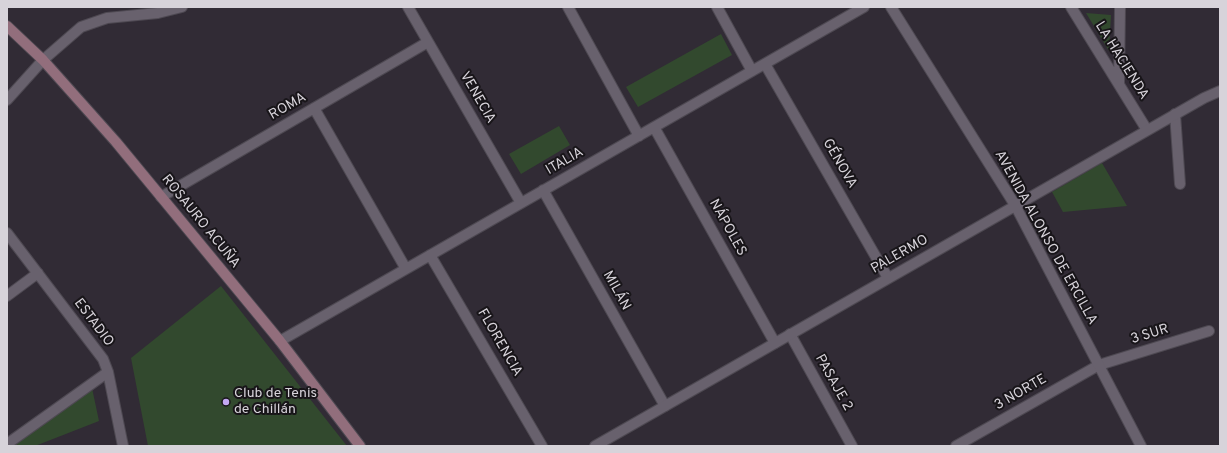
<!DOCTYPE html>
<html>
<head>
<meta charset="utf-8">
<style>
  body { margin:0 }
  #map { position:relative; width:1227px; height:453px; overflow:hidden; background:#312b35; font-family:Overpass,sans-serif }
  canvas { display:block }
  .frame { position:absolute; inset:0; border:8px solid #d7d3da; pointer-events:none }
</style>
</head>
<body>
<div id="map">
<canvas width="1227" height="453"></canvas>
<div class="frame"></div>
</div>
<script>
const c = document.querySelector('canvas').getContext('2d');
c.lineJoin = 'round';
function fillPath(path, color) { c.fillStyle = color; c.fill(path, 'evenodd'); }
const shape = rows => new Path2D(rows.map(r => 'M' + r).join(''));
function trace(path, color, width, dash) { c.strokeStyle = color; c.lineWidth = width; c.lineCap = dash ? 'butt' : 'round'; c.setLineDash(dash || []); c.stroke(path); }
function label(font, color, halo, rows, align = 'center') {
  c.font = font + ' Overpass,sans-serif'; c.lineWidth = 4; c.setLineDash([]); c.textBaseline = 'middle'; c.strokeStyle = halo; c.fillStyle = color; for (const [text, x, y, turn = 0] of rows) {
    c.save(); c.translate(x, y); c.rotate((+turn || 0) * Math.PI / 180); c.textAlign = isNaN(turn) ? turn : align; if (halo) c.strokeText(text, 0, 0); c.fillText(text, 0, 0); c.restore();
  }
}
const green = shape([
  [1086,13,1111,15,1109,51],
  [721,34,732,55,638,107,626,87],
  [559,126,570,145,521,174,509,154],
  [1102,163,1127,206,1063,212,1052,192],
  [221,286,347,446,148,446,131,358],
  [92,388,99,421,35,446,10,446]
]);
const minor = shape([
  [408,7,521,203],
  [568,7,639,136],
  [717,7,752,71],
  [1071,7,1147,130],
  [765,64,888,278],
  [1119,83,1120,7],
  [314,108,406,269],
  [1175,114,1180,184],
  [654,127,775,343],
  [543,190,665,406],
  [161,197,428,42],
  [7,233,103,359,108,372,123,446],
  [430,255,542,446],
  [7,296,38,273],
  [790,334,852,446],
  [280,341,864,7],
  [7,444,108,372],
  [956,446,1099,365,1209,331]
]);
const tertiary = shape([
  [891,7,1015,205,1141,446],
  [7,100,43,60,81,27,107,18,158,13,182,7],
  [595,446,1204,98,1220,91]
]);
const secondary = shape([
  [7,26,43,60,116,142,280,341,360,446]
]);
const markers = [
  [226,402,4,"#c3a7f2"]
];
const streetNames = [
  ["LA HACIENDA",1121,61,58],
  ["VENECIA",477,98,60],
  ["ROMA",288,107,-30],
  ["ITALIA",565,162,-30],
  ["GÉNOVA",839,164,60],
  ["ROSAURO ACUÑA",200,222,51],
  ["NÁPOLES",727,228,61],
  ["AVENIDA ALONSO DE ERCILLA",1045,238,61],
  ["PALERMO",900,255,-30],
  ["MILÁN",616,291,61],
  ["ESTADIO",93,323,53],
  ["3 SUR",1150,335,-17],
  ["FLORENCIA",499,343,60],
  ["PASAJE 2",833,383,61],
  ["3 NORTE",1021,393,-30]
];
const poiNames = [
  ["Club de Tenis",234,394],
  ["de Chillán",234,410]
];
fillPath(green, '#32492e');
trace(minor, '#4e4952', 12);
trace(tertiary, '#4e4952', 12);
trace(secondary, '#4e4952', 12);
trace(minor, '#68616d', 10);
trace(tertiary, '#68616d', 10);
trace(secondary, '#926e7c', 10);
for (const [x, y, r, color] of markers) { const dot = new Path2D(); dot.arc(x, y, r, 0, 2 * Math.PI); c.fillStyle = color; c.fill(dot); trace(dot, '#181519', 1.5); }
label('14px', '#d7d3da', '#181519', streetNames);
label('14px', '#d7d3da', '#181519', poiNames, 'left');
</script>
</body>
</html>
